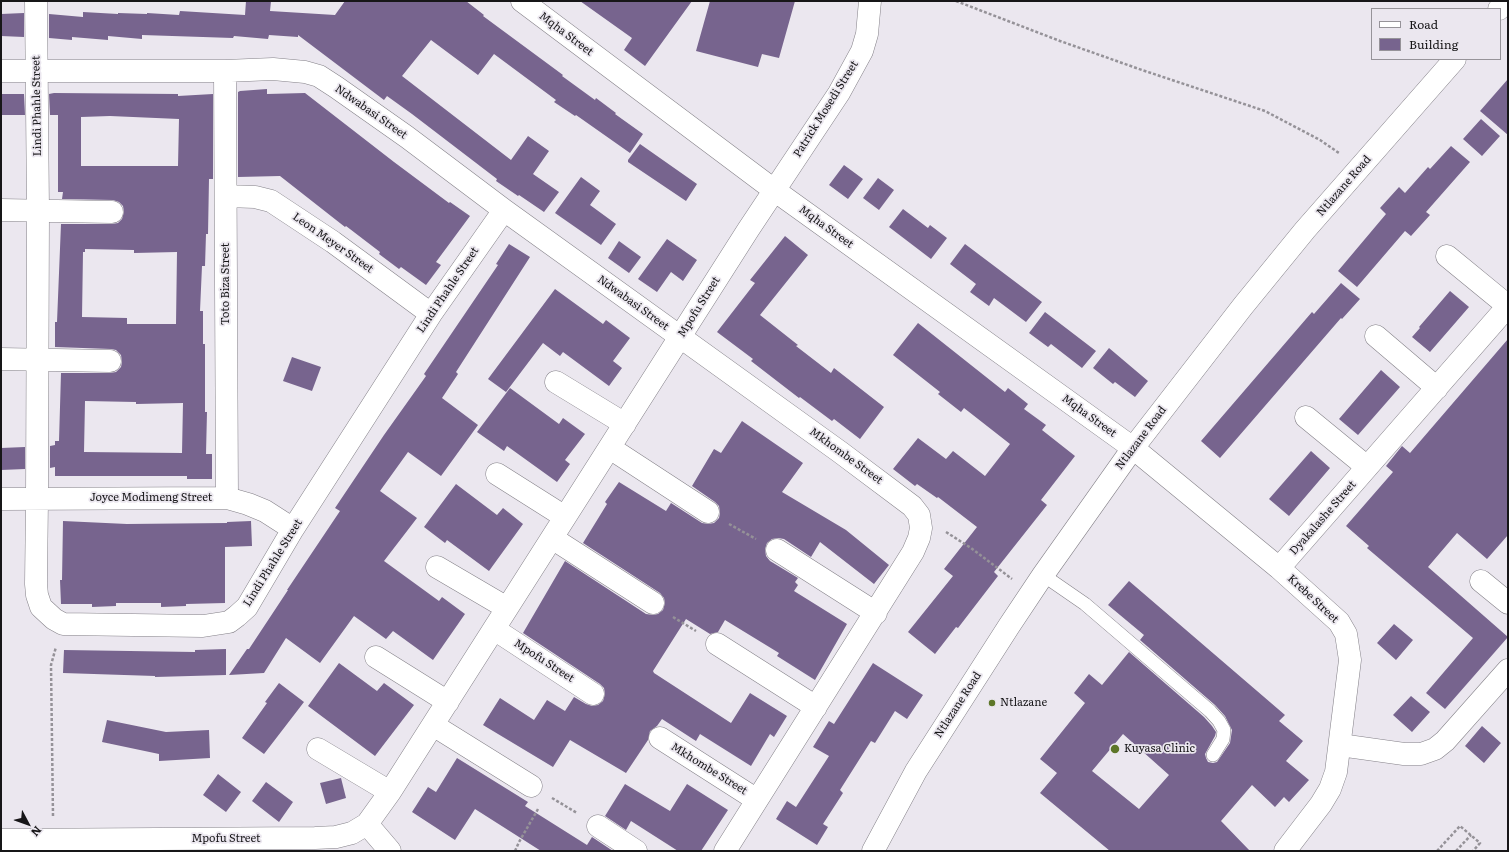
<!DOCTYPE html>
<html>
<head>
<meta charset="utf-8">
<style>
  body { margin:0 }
  #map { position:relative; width:1509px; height:852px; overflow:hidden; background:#ebe7ef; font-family:Literata,serif }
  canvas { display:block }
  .frame { position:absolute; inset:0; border:2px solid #171618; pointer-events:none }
  .legend { position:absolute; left:1371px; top:8px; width:130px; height:52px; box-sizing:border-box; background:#ebe7ef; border:1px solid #969399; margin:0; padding:5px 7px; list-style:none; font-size:12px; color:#171618 }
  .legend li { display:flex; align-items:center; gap:8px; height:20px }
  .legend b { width:20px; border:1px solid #969399 }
  .north { position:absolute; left:8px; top:804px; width:40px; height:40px; -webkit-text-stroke:3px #ebe7ef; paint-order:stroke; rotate:131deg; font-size:11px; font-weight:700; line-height:16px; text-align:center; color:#171618 }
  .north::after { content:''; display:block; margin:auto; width:14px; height:18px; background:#171618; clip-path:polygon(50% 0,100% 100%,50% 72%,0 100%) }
</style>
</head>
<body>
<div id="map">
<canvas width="1509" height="852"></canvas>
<div class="frame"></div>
<ul class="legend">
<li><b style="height:5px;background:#fff"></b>Road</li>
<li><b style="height:11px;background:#77648e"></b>Building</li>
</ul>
<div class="north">N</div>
</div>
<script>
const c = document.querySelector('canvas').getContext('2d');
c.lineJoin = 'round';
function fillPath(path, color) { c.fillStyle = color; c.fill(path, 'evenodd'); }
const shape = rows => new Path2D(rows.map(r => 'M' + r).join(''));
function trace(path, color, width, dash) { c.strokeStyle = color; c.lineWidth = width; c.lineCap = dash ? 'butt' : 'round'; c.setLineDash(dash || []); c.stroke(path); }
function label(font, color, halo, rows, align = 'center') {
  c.font = font + ' Literata,serif'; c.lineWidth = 3.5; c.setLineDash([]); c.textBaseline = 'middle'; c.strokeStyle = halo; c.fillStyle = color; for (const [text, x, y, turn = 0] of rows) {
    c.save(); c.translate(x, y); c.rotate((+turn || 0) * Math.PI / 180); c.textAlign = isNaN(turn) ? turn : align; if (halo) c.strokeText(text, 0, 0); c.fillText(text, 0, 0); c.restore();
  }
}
const building = shape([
  [246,1,271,1,270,11,335,15,345,1,466,1,484,15,483,16,563,75,562,76,595,100,596,98,616,113,615,114,643,134,630,153,576,115,575,116,554,102,556,100,494,54,478,75,431,40,402,76,511,160,528,136,549,151,533,174,559,192,544,212,519,195,518,196,496,181,497,179,412,114,387,96,384,100,298,35,298,37,269,35,268,39,234,36,233,38,142,35,142,39,108,36,108,40,72,37,72,40,49,38,49,14,83,17,83,12,118,14,118,13,147,14,147,13,179,15,180,11,245,15],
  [580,1,692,1,645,66,624,50,632,38],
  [710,1,795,1,779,58,762,54,758,67,696,51],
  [24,13,24,37,1,36,1,14],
  [1508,79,1508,135,1480,111],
  [267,89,267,94,305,93,394,162,449,203,450,202,470,216,436,262,441,265,426,285,401,267,399,269,379,254,380,252,346,226,345,227,280,176,238,177,238,92,240,91],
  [54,93,178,94,178,96,213,94,213,179,209,179,208,234,206,234,205,266,202,266,200,311,203,311,203,344,205,344,205,412,207,412,206,454,212,454,212,479,187,479,187,476,55,476,55,467,50,468,50,446,55,445,55,441,59,441,61,373,110,373,116,372,121,367,122,362,121,355,116,350,111,349,55,347,55,322,57,322,61,224,112,224,118,223,122,219,124,212,123,206,119,202,113,200,62,199,63,192,58,192,58,115,50,115,49,94],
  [110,116,179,119,178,166,81,166,81,117],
  [85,249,134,250,134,253,177,252,176,324,127,324,127,318,82,317,83,252,85,252],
  [85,401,136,402,136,404,183,403,182,453,84,452],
  [1,94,24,94,25,115,1,115],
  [1481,119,1500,136,1482,156,1463,139],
  [640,144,697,184,686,201,628,162,628,160],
  [1451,146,1470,162,1426,212,1430,215,1411,236,1405,231,1357,287,1338,271,1386,214,1380,208,1399,187,1405,193,1428,167,1430,169],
  [844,165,863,179,848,199,829,185],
  [581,177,600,191,590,205,616,224,601,245,555,213],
  [878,178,894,190,879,210,863,198],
  [903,209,928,228,930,225,947,238,931,259,889,227],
  [785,236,808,255,760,315,798,345,796,346,831,373,834,368,884,407,860,439,834,419,832,421,800,397,799,398,751,361,753,359,717,332,755,283,750,280],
  [667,239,697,260,683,281,671,272,657,292,638,279],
  [619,241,641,257,629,273,608,258],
  [509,244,530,257,456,372,458,374,442,398,478,425,441,476,408,452,380,491,417,518,384,561,439,601,442,597,465,614,433,660,393,631,386,639,354,616,320,663,286,638,264,673,229,675,247,649,249,649,288,590,287,590,340,511,335,508,384,435,426,376,424,374,498,265,496,264],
  [965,244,1042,302,1026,322,994,298,989,306,970,292,976,284,950,264],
  [1341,283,1360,299,1342,319,1341,318,1220,458,1201,441,1312,312,1314,314],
  [555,289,603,324,606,320,630,338,613,361,622,368,609,386,563,352,560,356,543,343,506,392,488,379],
  [1450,291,1469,307,1430,352,1412,337,1420,328,1419,327],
  [1045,312,1096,351,1082,368,1051,344,1048,347,1029,333],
  [918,323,1005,392,1008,388,1028,404,1024,409,1046,425,1042,430,1075,456,1041,500,1047,505,994,572,998,576,958,628,956,627,935,654,908,632,953,576,944,569,977,527,938,497,937,498,917,484,915,486,893,469,918,438,946,459,953,451,985,476,1010,444,964,408,961,412,938,394,940,392,893,355],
  [1508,339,1508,535,1487,559,1457,533,1428,567,1508,637,1445,709,1426,693,1473,638,1367,548,1369,546,1346,526,1393,472,1386,466,1402,446,1410,453],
  [1109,348,1148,381,1135,397,1115,382,1113,384,1093,368],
  [292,357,321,367,312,391,283,381],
  [1381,370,1400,387,1358,435,1339,419],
  [510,388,559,424,563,418,585,434,565,460,570,464,557,482,507,446,504,451,477,432],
  [742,421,803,463,782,492,846,530,889,565,874,584,820,542,811,557,784,539,778,538,772,539,767,543,765,549,766,556,770,561,798,578,795,582,798,585,794,591,847,624,815,680,777,656,779,653,725,620,718,632,710,634,686,619,653,671,654,673,731,723,750,693,787,716,774,737,770,734,751,766,700,734,696,741,662,719,657,726,650,731,648,740,626,773,570,740,553,767,483,725,500,698,534,720,547,700,565,711,574,697,586,704,592,706,598,705,603,701,605,694,604,688,600,684,523,633,565,561,646,614,653,615,658,614,663,610,665,603,664,598,660,593,583,543,607,504,605,502,619,482,666,511,671,503,702,523,708,524,714,523,719,518,720,513,719,506,715,502,692,486,714,449,721,453],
  [25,447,25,469,1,470,1,448],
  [1311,451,1330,468,1289,516,1269,499],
  [456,484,497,515,503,508,523,524,489,571,447,540,445,543,424,527],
  [63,521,127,524,227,523,227,522,251,521,252,546,225,547,225,603,186,604,186,606,161,607,161,603,116,603,116,606,92,607,92,604,61,604,60,580,62,580],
  [1129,581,1285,715,1279,721,1303,741,1286,761,1309,780,1289,802,1284,797,1275,807,1252,785,1221,821,1250,851,1110,851,1040,793,1057,773,1040,759,1085,703,1074,693,1089,674,1102,685,1129,652,1204,717,1212,726,1216,732,1215,736,1205,754,1206,758,1208,762,1213,763,1217,762,1230,743,1232,730,1225,716,1215,705,1140,640,1144,635,1108,605],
  [1123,734,1169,775,1139,809,1092,771],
  [1394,624,1413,640,1396,660,1377,643],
  [226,649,226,675,155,677,155,676,63,673,64,650,195,652,195,650],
  [339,663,377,691,384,683,414,705,375,756,308,706],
  [873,663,923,695,907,719,895,711,875,743,871,741,840,790,843,793,823,824,828,827,817,845,776,819,787,801,796,807,829,756,813,747,829,721,834,724],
  [279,683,304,702,264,754,242,738,267,703,265,702],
  [1411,696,1430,712,1412,732,1393,715],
  [107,720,166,732,209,730,210,758,159,761,159,754,102,742],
  [1482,726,1501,743,1484,763,1465,746],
  [457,758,528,802,525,806,587,845,592,837,613,851,541,851,475,809,455,840,412,812,428,787,436,792],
  [218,774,241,792,226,812,203,795],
  [341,778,346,798,326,804,320,783],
  [266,782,293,802,279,822,252,801],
  [625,784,670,811,687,784,728,810,701,851,678,851,631,821,626,830,605,816]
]);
const path = shape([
  [956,1,1060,41,1142,70,1265,111,1320,140,1339,153],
  [729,524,756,539],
  [946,532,971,548,1012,579],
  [673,617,696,631],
  [552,798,577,813],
  [53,816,51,665,56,647],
  [515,851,519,842,538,809],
  [1437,851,1460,826,1480,843,1473,851],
  [1456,851,1471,835]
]);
const service = shape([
  [1043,575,1085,604,1210,711,1219,721,1224,730,1223,739,1213,755]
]);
const minor = shape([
  [36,1,38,211,37,499,36,584,37,595,41,607,54,619,63,624,203,626,229,622,237,616,247,607,293,529,431,314,504,210],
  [522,1,774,190,1133,448,1279,568,1339,622,1346,634,1350,660,1336,772,1330,789,1321,804,1285,851],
  [1,71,225,71,273,69,305,72,319,76,336,87,407,137,504,210,840,452,912,506,919,515,921,528,919,538,913,552,725,851],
  [225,71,227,498],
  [226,196,255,197,271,201,333,242,431,314],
  [1,210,112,212],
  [1447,256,1508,306],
  [1376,336,1437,388],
  [1,359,110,361],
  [556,382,625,424],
  [1306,417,1367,467],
  [610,448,708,512],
  [497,474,565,517],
  [1,499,227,498,248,504,265,511,293,529],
  [552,538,653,603],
  [777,550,876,613],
  [437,567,507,608],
  [1279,568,1508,306],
  [1481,581,1508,603],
  [494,629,593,694],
  [717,644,816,707],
  [376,657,448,702],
  [433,725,531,786],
  [660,738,757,800],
  [1340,745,1404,754,1421,754,1435,749,1445,741,1508,670],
  [318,749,390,792],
  [367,824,390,851],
  [598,826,636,851],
  [1,840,315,838,336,837,352,833,367,824,390,792,748,230,839,93,862,51,867,34,870,1]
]);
const tertiary = shape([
  [1499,9,1506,1],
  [873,851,916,771,1009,626,1043,575,1133,448,1243,306,1305,230,1455,59]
]);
const markers = [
  [992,703,4,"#5d7628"],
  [1115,749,5,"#5d7628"]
];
const streetNames = [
  ["Mqha Street",566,34,37],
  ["Lindi Phahle Street",37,106,-91],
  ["Patrick Mosedi Street",826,109,-58],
  ["Ndwabasi Street",371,112,35],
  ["Ntlazane Road",1344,186,-49],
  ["Mqha Street",826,227,36],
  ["Leon Meyer Street",333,243,35],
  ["Toto Biza Street",226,284,-90],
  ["Lindi Phahle Street",448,290,-56],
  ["Ndwabasi Street",633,303,36],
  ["Mpofu Street",699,307,-58],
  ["Mqha Street",1089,416,36],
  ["Ntlazane Road",1141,438,-53],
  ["Mkhombe Street",846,456,36],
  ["Joyce Modimeng Street",151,498],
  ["Dyakalashe Street",1323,518,-49],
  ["Lindi Phahle Street",273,563,-58],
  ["Krebe Street",1313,599,43],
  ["Mpofu Street",544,661,33],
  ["Ntlazane Road",958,705,-57],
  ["Mkhombe Street",709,769,32],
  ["Mpofu Street",226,839]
];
const poiNames = [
  ["Ntlazane",1000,703],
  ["Kuyasa Clinic",1124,749]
];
fillPath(building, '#77648e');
trace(service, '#848188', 14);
trace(minor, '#848188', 23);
trace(tertiary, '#848188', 23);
trace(path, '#959298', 2.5, [3, 2]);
trace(service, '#fff', 13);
trace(minor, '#fff', 22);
trace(tertiary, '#fff', 22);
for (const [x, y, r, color] of markers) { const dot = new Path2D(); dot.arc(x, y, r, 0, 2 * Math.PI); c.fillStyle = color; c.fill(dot); trace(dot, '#ebe7ef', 1.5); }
label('11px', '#171618', '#ebe7ef', streetNames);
label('11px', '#171618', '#ebe7ef', poiNames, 'left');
</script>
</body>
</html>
